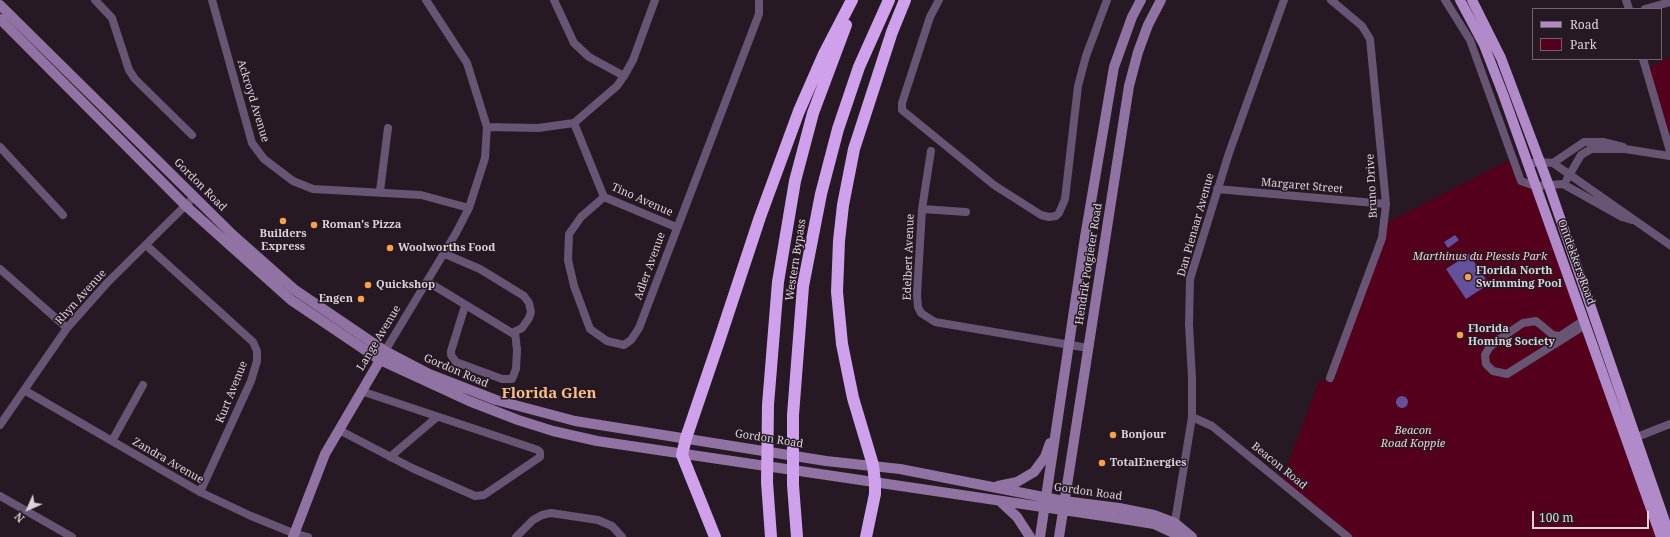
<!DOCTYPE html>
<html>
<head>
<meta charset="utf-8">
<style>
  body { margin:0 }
  #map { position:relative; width:1670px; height:537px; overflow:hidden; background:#261924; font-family:"Noto Serif",serif }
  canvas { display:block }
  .legend { position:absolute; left:1532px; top:8px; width:130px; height:52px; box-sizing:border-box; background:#261924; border:1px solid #6f636d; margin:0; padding:5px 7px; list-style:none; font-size:12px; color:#dcd3da }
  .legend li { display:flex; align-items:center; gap:8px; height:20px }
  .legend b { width:20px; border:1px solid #6f636d }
  .north { position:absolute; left:8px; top:489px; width:40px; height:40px; -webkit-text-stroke:3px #261924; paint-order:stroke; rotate:225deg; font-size:11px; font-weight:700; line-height:16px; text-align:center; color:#dcd3da }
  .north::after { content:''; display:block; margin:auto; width:14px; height:18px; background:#dcd3da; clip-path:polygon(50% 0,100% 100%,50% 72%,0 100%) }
  .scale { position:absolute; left:1532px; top:511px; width:117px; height:18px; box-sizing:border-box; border:2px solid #dcd3da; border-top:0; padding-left:5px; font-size:12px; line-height:14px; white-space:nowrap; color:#dcd3da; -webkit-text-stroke:3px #261924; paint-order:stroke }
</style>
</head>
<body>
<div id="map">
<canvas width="1670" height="537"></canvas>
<ul class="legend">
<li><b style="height:5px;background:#b18bc9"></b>Road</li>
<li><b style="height:11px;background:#54001d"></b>Park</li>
</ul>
<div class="north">N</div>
<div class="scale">100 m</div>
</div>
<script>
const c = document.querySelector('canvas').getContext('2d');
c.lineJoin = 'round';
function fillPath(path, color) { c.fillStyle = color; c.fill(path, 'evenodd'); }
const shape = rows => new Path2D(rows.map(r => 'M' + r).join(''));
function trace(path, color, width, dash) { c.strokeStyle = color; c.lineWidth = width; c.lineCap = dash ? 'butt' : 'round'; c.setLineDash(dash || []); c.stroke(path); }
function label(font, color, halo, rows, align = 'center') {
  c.font = font + ' "Noto Serif",serif'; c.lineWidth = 3; c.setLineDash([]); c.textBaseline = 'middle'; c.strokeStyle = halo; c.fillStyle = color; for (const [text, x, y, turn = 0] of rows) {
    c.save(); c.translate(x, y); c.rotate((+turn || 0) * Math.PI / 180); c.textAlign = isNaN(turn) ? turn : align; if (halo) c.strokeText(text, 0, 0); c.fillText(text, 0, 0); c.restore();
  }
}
const green = shape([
  [1670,57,1670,142,1649,68],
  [1509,160,1519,184,1532,188,1656,537,1352,537,1282,480,1319,381,1329,380,1387,230,1388,222]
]);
const water = shape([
  [1455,235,1459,240,1448,248,1444,242],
  [1469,254,1489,284,1466,299,1446,269],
  '1396 402a6 6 0 1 1 12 0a6 6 0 1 1-12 0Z'
]);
const street = shape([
  [95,0,112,18,129,70,135,79,192,135],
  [212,0,252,143,264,159,293,181,313,189,421,195,469,208],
  [554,0,574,43,589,57,624,76],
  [939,0,930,17,902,103,902,110,994,185,1041,215,1049,217,1056,216,1059,213,1065,199,1078,86,1086,56,1107,0],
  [1445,0,1470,40,1521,181,1535,186,1563,184,1622,217,1632,220],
  [1626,0,1629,9],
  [1645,9,1670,2],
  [1643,59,1670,151],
  [574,123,604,197,676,227],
  [487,127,538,128,574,123,617,86,624,76,633,60,655,0],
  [0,147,63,215],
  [931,151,922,209,917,295,918,307,921,313,935,322,1088,348],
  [1553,163,1584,142,1603,142,1623,147],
  [1528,164,1540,162,1553,163,1670,245],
  [1567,179,1581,155,1591,149,1625,149,1670,156],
  [1217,189,1386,204],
  [380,191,388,128],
  [604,197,581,217,569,234,568,260,574,286,590,329,607,341,624,345,631,340,639,328,759,14,759,0],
  [922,209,966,212],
  [146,245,253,342,257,351,257,361,251,381,200,492],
  [0,269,67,328],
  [428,282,512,333,522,328,529,318,531,312,529,303,524,296,480,269,445,254],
  [465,306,451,351,451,355,456,362,502,379,512,379,516,369,517,350,515,332],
  [1584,320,1560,336,1553,335,1536,321,1523,323,1498,340,1489,348,1485,355,1486,364,1493,371,1507,374,1585,325],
  [385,351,456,233,469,208,485,158,487,127,467,63,426,0],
  [1330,378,1382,238,1386,204,1370,39,1362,26,1331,0],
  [24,390,200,492,251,516,293,533,308,537],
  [1192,417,1212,426,1348,537],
  [0,425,67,328,107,283,194,197],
  [339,430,412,468,475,496,484,495,540,457,540,452,538,450,361,391],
  [1632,439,1670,424],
  [112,441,143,385],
  [390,457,437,417],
  [0,496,72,537],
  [1174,528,1192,417,1192,378,1189,325,1190,279,1229,153,1284,0],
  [516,537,533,520,542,515,551,513,598,520,612,526,622,537]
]);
const secondary = shape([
  [0,5,233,235,295,290,385,351,429,374,496,400,575,421,826,461,900,469,1064,501,1119,508,1154,515,1175,523,1192,537],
  [0,19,186,206,291,300,380,360,469,401,518,420,553,431,597,441,1117,518,1154,524,1182,537],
  [998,486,1017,482,1034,472,1045,457,1050,443],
  [1001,502,1017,517,1030,537],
  [293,537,325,454,383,355],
  [1040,537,1085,237,1114,67,1132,17,1141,0],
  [1059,537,1129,86,1138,52,1148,25,1161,0]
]);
const primary = shape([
  [1460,0,1484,45,1503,94,1661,537],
  [1472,0,1501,58,1549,186,1670,536]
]);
const highway = shape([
  [715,537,682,455,686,438,719,341,760,217,799,111,824,54,852,0],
  [771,537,767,482,768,405,778,282,795,181,813,113,846,25],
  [797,537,793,485,793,415,803,286,821,194,838,129,859,67,889,0],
  [866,537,875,494,875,482,873,465,853,398,842,344,837,292,839,241,843,205,854,149,892,32,905,0]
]);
const markers = [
  [283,221,4,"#f5a345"],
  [314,225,4,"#f5a345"],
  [390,248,4,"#f5a345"],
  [1468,277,4,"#f5a345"],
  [368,285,4,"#f5a345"],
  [361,299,4,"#f5a345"],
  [1460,335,4,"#f5a345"],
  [1113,435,4,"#f5a345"],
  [1102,463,4,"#f5a345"]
];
const streetNames = [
  ["Ackroyd Avenue",253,101,73],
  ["Gordon Road",200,185,45],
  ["Margaret Street",1302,186,5],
  ["Bruno Drive",1372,186,-93],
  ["Tino Avenue",642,200,24],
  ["Dan Pienaar Avenue",1196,225,-74],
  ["Edelbert Avenue",909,257,-88],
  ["Western Bypass",796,260,-81],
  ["Ontdekkers Road",1576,262,70],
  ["Hendrik Potgieter Road",1089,264,-81],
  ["Adler Avenue",650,266,-70],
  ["Rhyn Avenue",81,297,-48],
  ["Lange Avenue",379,338,-59],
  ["Gordon Road",456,371,23],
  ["Kurt Avenue",232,392,-68],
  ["Gordon Road",769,439,9],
  ["Zandra Avenue",168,461,30],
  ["Beacon Road",1279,466,39],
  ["Gordon Road",1088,492,8]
];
const poiNames = [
  ["Roman's Pizza",322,225],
  ["Builders",283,234,"center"],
  ["Express",283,247,"center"],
  ["Woolworths Food",398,248],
  ["Florida North",1476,271],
  ["Swimming Pool",1476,284],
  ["Quickshop",376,285],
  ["Engen",353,299,"right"],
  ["Florida",1468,329],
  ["Homing Society",1468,342],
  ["Bonjour",1121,435],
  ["TotalEnergies",1110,463]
];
const parkNames = [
  ["Marthinus du Plessis Park",1480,257],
  ["Beacon",1413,431],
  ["Road Koppie",1413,444]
];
const districtNames = [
  ["Florida Glen",549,394]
];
fillPath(green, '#54001d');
fillPath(water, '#64519c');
trace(street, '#675573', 8);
trace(secondary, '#9173a3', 10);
trace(primary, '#b18bc9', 10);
trace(highway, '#cfa0ec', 12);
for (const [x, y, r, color] of markers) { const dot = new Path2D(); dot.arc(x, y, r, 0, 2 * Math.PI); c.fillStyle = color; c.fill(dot); trace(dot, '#261924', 1.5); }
label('11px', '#dcd3da', '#261924', streetNames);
label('bold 11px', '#dcd3da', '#261924', poiNames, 'left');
label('italic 11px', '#f9c6cd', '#261924', parkNames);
label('bold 15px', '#f9bf85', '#261924', districtNames);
</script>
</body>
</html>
